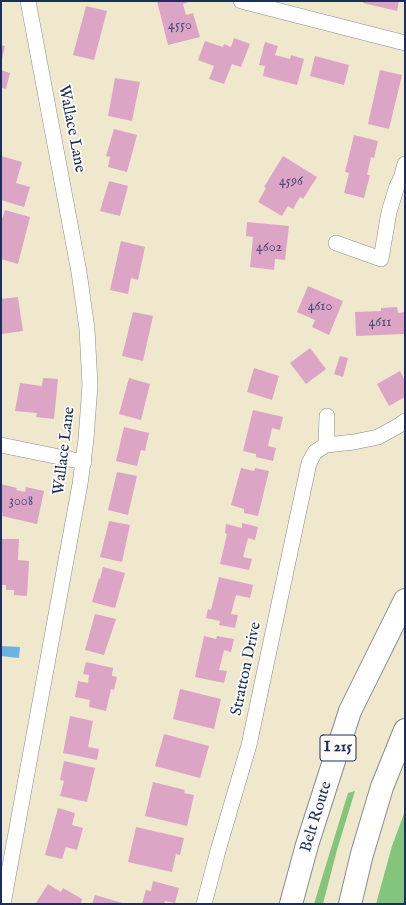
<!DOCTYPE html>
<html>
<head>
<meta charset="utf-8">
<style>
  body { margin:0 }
  #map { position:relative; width:406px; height:905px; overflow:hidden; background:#efe8cd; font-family:"IM FELL English",serif }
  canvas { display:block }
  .frame { position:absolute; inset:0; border:2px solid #1b2f5e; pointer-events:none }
</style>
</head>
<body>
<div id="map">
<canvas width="406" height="905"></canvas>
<div class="frame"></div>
</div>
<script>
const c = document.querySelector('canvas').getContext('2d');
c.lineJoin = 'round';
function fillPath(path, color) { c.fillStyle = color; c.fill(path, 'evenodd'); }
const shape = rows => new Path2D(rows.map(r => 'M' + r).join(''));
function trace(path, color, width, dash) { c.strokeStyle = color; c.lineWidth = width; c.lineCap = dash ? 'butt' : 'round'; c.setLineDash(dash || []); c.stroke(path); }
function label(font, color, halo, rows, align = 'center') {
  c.font = font + ' "IM FELL English",serif'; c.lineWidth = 3.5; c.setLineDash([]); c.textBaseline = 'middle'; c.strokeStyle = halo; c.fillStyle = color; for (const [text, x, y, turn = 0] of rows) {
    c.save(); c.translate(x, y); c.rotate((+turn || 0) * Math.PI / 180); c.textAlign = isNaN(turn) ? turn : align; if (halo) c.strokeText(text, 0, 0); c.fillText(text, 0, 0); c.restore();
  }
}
const green = shape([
  [355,791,337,850,323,904,314,904,348,793],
  [405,811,405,904,376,904,392,846]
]);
const water = shape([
  [1,646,20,647,19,658,1,656]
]);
const building = shape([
  [157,1,191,1,183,4,186,15,193,13,200,37,168,45],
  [364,1,399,1,397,11,363,3],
  [86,6,107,11,94,60,73,55],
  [234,38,250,44,241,67,232,64,224,84,209,79,214,66,198,60,205,41,223,47,224,44,231,47],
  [265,42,278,46,275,55,290,59,291,55,304,59,297,85,263,76,265,66,259,65],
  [1,45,5,46,2,59,1,59],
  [315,56,349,65,344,85,310,76],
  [1,70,10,73,6,89,1,88],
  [380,70,402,75,389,129,368,124],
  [115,78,140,82,132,121,108,116],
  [114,129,137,135,127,172,108,167,110,157,106,156],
  [354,135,378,141,374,158,371,157,367,175,370,175,364,198,344,193,349,173,345,172],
  [1,156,22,162,16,183,30,187,24,207,1,200],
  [283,156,317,177,303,199,300,197,293,209,288,206,282,216,258,202,266,188,264,187],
  [109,181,128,186,120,216,100,211],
  [5,210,30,217,18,264,1,259,1,219,2,219],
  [247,222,289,226,285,260,275,259,274,270,250,267,253,237,246,236],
  [121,241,145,247,138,280,131,278,128,294,110,290],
  [308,286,343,301,329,335,312,327,315,320,297,312],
  [18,297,23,331,1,334,1,299],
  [397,307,398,313,405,312,405,334,356,336,355,312,381,311,381,308],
  [133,312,153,316,143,361,122,356],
  [310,348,326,369,306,384,290,363],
  [340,356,348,358,343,377,334,374],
  [254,368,279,376,272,400,247,392],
  [400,371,405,381,405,397,389,406,377,384],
  [43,378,58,379,54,419,36,417,37,413,15,411,20,383,42,386],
  [129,378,150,384,141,420,119,414],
  [253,410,283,417,280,430,272,428,268,446,276,448,273,461,256,457,256,454,243,451],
  [124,427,149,433,145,451,141,450,137,466,116,461],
  [241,468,254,471,255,468,269,471,258,516,244,513,244,509,231,505],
  [117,472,137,476,128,515,108,510],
  [1,484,17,488,16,490,25,492,26,487,44,491,37,524,2,516,3,513,1,512],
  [109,521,130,525,122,562,100,557],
  [242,523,258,527,255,540,248,538,243,557,252,559,249,570,220,564,227,534,225,533,226,524,242,528],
  [2,539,19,539,18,560,29,561,27,596,14,595,14,590,6,590,6,585,1,585],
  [103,567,125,573,115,608,92,602,99,578,100,579],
  [219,577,253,585,250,598,236,595,231,614,238,615,235,628,219,625,220,621,206,618,208,609,211,610],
  [95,614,116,619,104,655,85,650],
  [204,636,216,639,217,636,234,639,231,652,224,650,219,670,227,671,224,683,195,677],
  [86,662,113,668,112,676,117,677,114,690,111,689,106,711,89,707,90,700,75,697,78,681,88,683,89,675,83,674],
  [180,689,221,699,214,729,173,719],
  [70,716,93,721,88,747,99,749,97,760,63,753],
  [164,734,209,746,200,778,155,766],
  [64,761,95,768,87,802,60,796,64,781,60,780],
  [153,782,185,790,184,793,194,795,187,826,145,816],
  [58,808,75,813,72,825,83,828,77,850,66,847,62,859,45,855],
  [136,827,184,838,180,855,176,854,172,872,128,862],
  [153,881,179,888,175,903,165,901,164,904,142,904,146,890,151,891],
  [48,884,61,892,63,888,82,899,81,904,39,904,36,903],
  [95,895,126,904,92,904]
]);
const minor = shape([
  [241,1,405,43],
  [336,243,381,259,389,212,397,186,401,178,405,164],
  [1,445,84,462],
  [326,445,327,416],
  [3,904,80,484,86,439,90,385,87,329,79,272,28,1],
  [204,904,219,847,249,745,309,463,315,452,326,445,354,442,378,437,398,426,405,421]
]);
const highway = shape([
  [291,904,307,845,350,711,405,600],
  [350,904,362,854,382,787,405,730]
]);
const numberNames = [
  ["4550",180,26],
  ["4596",291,182],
  ["4602",269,248],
  ["4610",320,307],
  ["4611",380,323],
  ["3008",21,502]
];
const shields = [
  [338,748,36]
];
const shieldNames = [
  ["I 215",338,748]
];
const streetNames = [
  ["Wallace Lane",71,129,79],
  ["Wallace Lane",65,451,-83],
  ["Stratton Drive",247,669,-78],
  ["Belt Route",317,817,-73]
];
fillPath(green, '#84c57e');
fillPath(water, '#6bb2e2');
fillPath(building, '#dca5c6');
trace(minor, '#858c96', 16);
trace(highway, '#858c96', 24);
trace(minor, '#fff', 15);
trace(highway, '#fff', 22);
label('14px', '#4b4c78', null, numberNames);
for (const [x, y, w] of shields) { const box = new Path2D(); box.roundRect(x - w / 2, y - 13, w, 26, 3); c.fillStyle = '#fdfcf7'; c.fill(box); trace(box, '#1b2f5e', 1); }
label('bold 15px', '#1b2f5e', null, shieldNames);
label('16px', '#1b2f5e', '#fdfcf7', streetNames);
</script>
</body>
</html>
